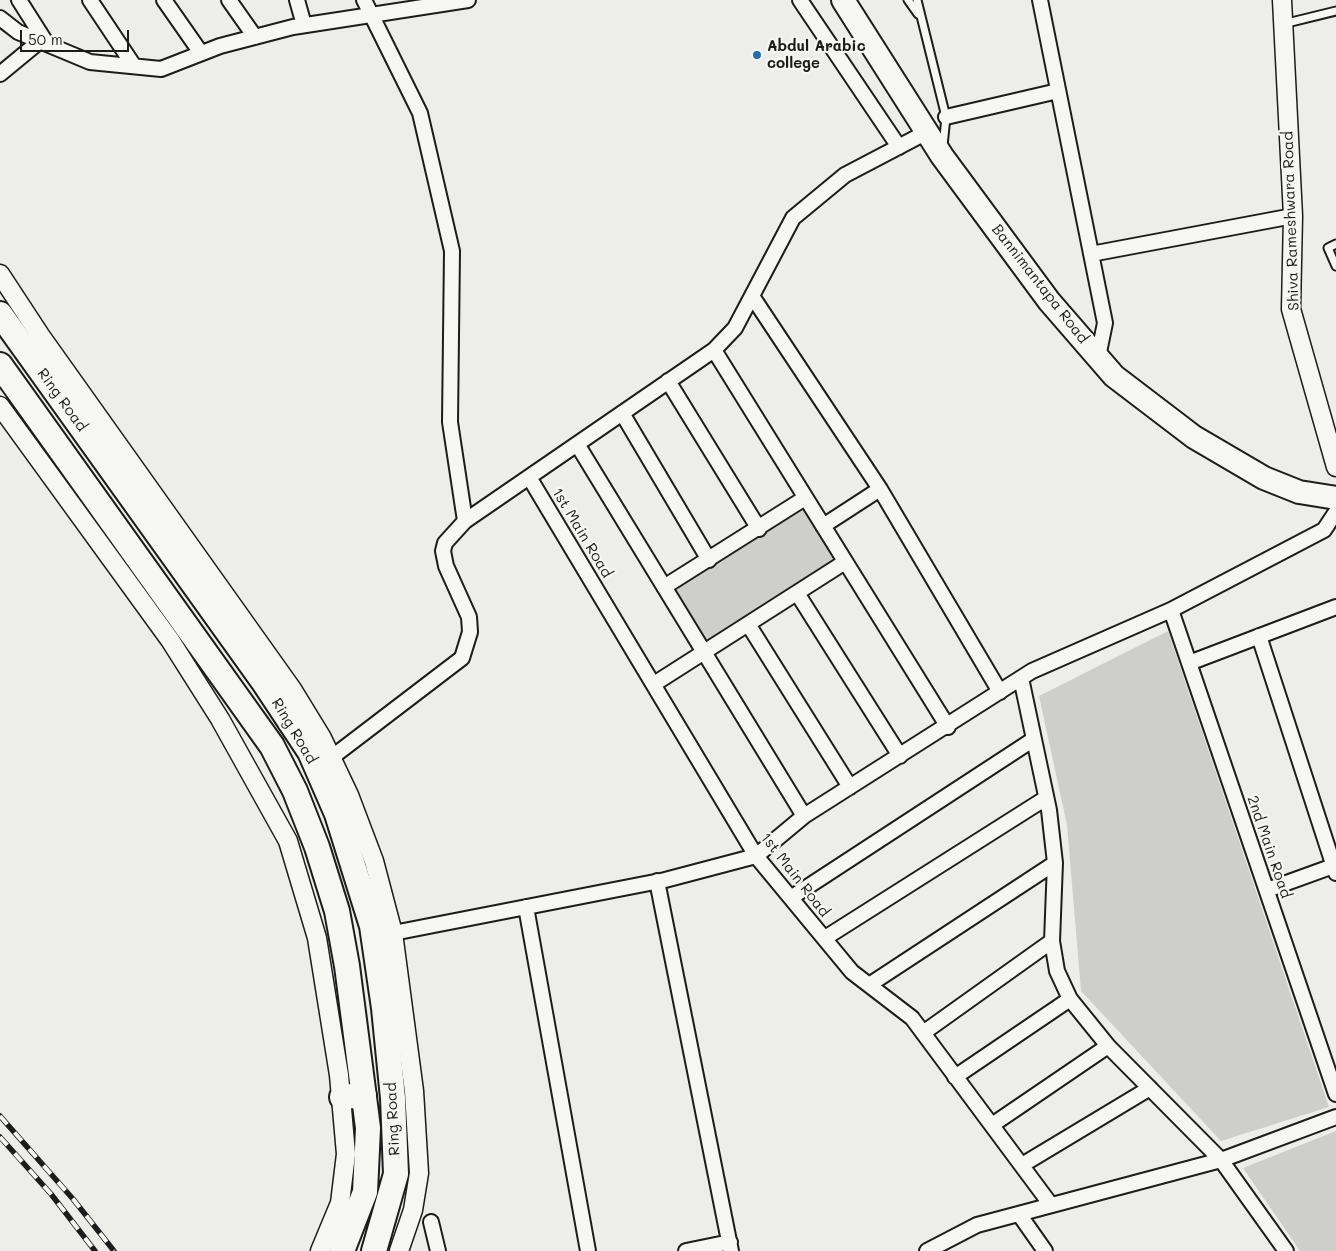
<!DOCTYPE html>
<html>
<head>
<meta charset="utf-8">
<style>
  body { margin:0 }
  #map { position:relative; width:1336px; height:1251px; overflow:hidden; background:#edede9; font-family:Mali,sans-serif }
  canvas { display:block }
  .scale { position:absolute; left:20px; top:30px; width:109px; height:22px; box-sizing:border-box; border:2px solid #1c1c1c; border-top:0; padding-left:6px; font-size:15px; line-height:18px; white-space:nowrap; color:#1c1c1c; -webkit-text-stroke:4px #f6f6f2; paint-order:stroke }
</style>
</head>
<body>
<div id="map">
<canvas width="1336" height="1251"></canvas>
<div class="scale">50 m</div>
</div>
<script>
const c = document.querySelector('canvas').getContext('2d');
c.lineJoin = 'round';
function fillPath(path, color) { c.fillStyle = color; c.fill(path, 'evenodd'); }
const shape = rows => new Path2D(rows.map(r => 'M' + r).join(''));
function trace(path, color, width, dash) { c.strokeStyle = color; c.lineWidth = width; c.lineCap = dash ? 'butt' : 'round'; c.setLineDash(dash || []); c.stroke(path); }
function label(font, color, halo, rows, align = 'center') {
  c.font = font + ' Mali,sans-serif'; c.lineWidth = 4.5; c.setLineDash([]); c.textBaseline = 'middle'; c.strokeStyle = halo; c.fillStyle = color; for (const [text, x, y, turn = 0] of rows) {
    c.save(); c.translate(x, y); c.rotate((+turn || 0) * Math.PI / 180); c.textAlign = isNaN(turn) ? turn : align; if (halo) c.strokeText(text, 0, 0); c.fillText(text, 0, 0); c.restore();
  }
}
const green = shape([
  [804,506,837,559,706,642,673,590],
  [1168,631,1329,1107,1221,1141,1081,991,1067,825,1039,696],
  [1336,1131,1336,1251,1300,1251,1243,1168]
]);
const service = shape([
  [908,0,918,14],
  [917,0,946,117,943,146],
  [1283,24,1336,11],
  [1336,244,1328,248,1336,266]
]);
const minor = shape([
  [19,0,47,44],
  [90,0,134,66],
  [164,0,201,53],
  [229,0,255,37],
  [297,0,304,25],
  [364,0,420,113,452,251,450,422,465,521],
  [800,0,899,147],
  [1040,0,1105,323,1098,357],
  [0,18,18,32,90,62,161,69,220,46,293,27,468,0],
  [0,74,40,41],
  [946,117,1058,91],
  [1091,254,1293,216],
  [752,296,880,489,1000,692],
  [714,350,948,727],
  [668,381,759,529],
  [622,413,709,560],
  [577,444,804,816],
  [529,477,756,856,852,972,912,1018,1051,1205],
  [823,526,880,489],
  [664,587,805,498],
  [797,593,900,756],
  [1171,610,1336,1094],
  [748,624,850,787],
  [1259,636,1336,873],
  [1189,663,1336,607],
  [1021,678,1049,810,1055,863,1052,941,1057,971,1070,999,1108,1046,1221,1160,1286,1251],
  [654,684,845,562],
  [331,758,462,658,470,632,469,617,446,566,443,551,445,543,465,521,714,350,735,328,793,218,845,175,927,132],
  [657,881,731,1251],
  [1267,890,1336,865],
  [792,897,1034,739],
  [526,907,588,1251],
  [383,935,665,880,756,856,804,816,1032,671,1171,610,1324,530,1336,512],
  [825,938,1046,798],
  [869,985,1055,863],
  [923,1033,1052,941],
  [955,1077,1070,999],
  [992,1125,1108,1046],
  [1022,1165,1150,1088],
  [1019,1214,1045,1251],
  [431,1222,438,1251],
  [686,1251,730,1242],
  [927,1251,977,1225,1221,1160,1336,1117]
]);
const tertiary = shape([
  [1282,0,1293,216,1291,309,1336,467],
  [0,274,40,335,292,689,322,738,349,795,374,861,393,933,414,1091,419,1173,413,1210,399,1251],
  [0,406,170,640,220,719,288,841,317,938,339,1075,346,1154,340,1203,320,1251]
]);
const primary = shape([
  [843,0,942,156,1049,301,1114,376,1194,437,1264,478,1299,492,1336,498]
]);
const trunk = shape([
  [0,314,263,681,310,752,337,814,372,926,384,1008,393,1098,396,1174,374,1251],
  [0,365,272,746,295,791,317,847,337,911,347,966,368,1128,365,1192,342,1251],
  [342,1097,364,1095]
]);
const rail = shape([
  [0,1116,73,1199,114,1251],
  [0,1137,51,1194,95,1251]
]);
const markers = [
  [757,55,5,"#1f6fb2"]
];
const poiNames = [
  ["Abdul Arabic",767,46],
  ["college",767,63]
];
const streetNames = [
  ["Shiva Rameshwara Road",1291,221,-92],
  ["Bannimantapa Road",1040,284,52],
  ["Ring Road",62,400,54],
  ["1st Main Road",582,533,59],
  ["Ring Road",294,731,59],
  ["2nd Main Road",1269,847,71],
  ["1st Main Road",795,875,52],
  ["Ring Road",393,1119,-93]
];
fillPath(green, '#cececb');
trace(service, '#1c1c1c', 11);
trace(minor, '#1c1c1c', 18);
trace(tertiary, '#1c1c1c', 21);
trace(primary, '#1c1c1c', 26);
trace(trunk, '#1c1c1c', 28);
trace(service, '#f6f6f2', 7);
trace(minor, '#f6f6f2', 14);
trace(tertiary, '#f6f6f2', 18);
trace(primary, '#f6f6f2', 22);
trace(trunk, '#f6f6f2', 24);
trace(rail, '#1c1c1c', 5.5);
trace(rail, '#f6f6f2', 4, [11]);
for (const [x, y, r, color] of markers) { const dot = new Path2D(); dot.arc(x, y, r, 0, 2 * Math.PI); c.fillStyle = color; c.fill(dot); trace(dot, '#f6f6f2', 2); }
label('bold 15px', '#1c1c1c', '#f6f6f2', poiNames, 'left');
label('15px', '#1c1c1c', '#f6f6f2', streetNames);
</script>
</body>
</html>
